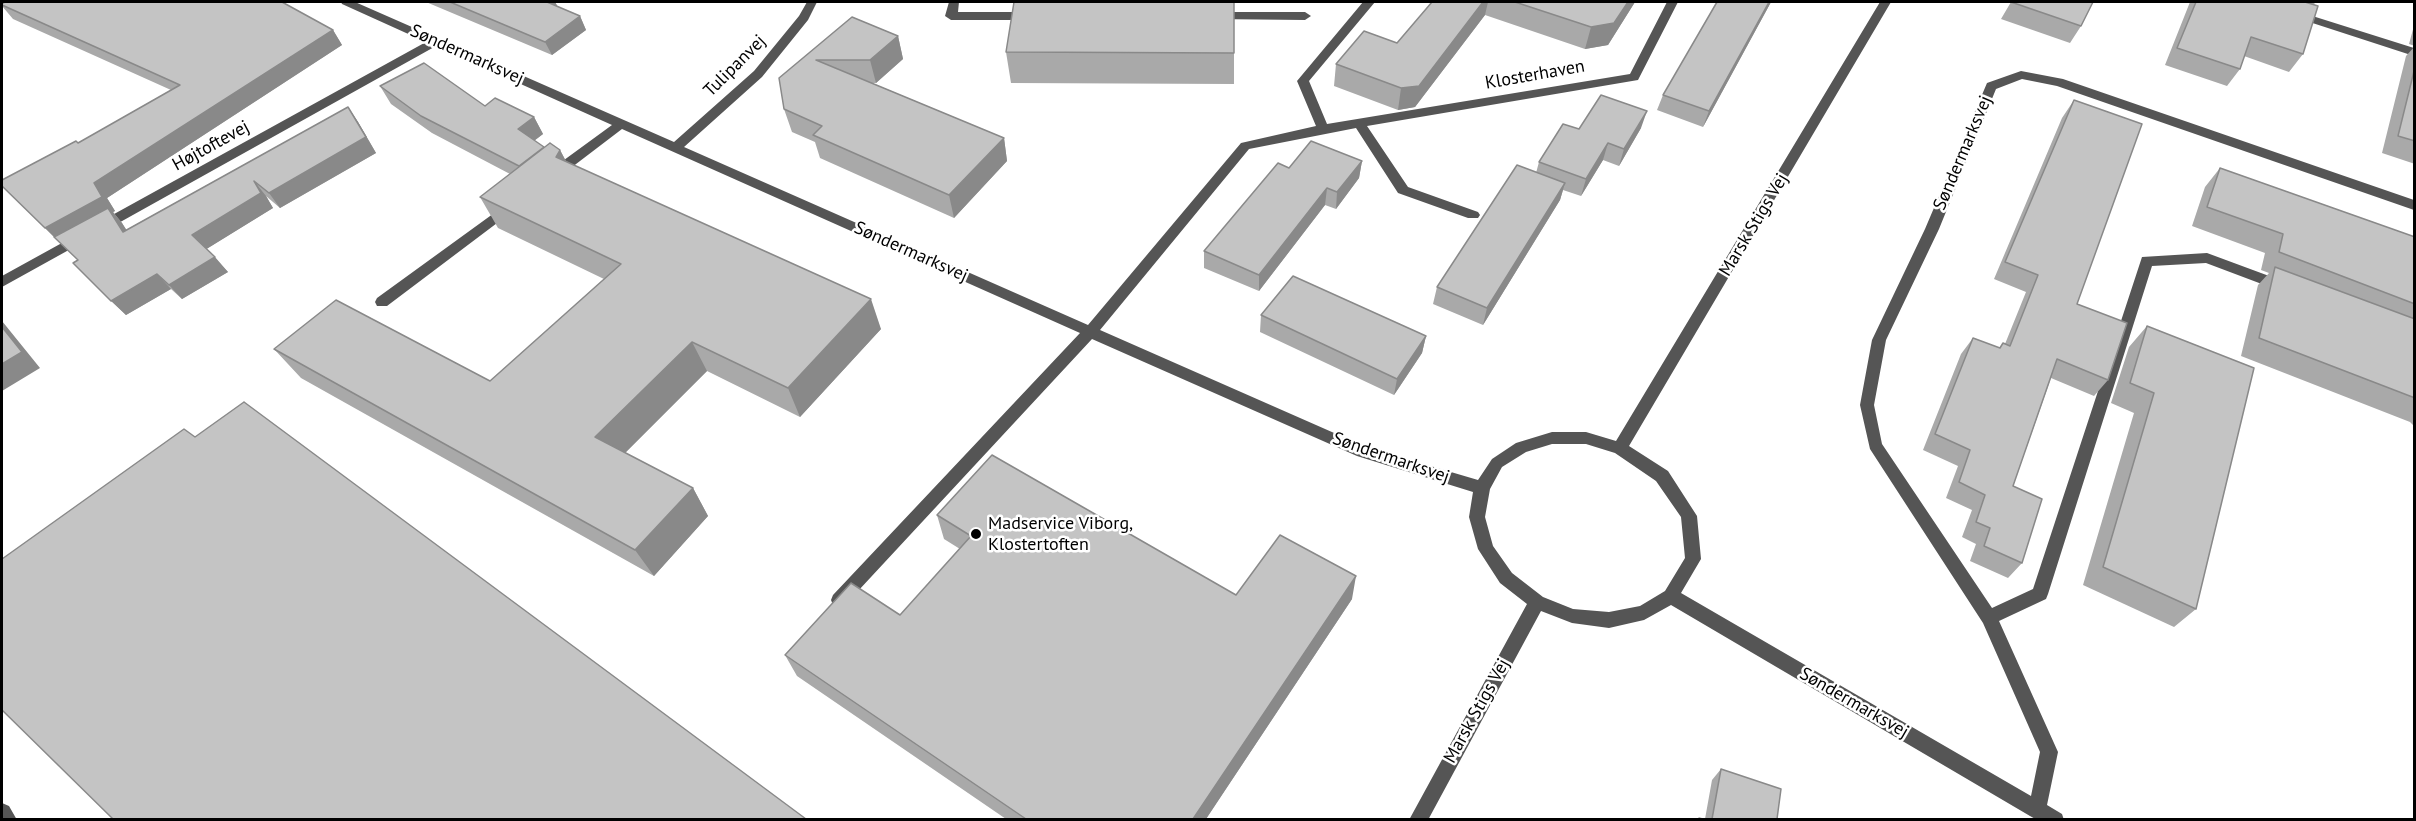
<!DOCTYPE html>
<html>
<head>
<meta charset="utf-8">
<style>
  body { margin:0 }
  #map { position:relative; width:2416px; height:821px; overflow:hidden; background:#fff; font-family:"PT Sans",sans-serif }
  canvas { display:block }
  .frame { position:absolute; inset:0; border:3px solid #000; pointer-events:none }
</style>
</head>
<body>
<div id="map">
<canvas width="2416" height="821"></canvas>
<div class="frame"></div>
</div>
<script>
const c = document.querySelector('canvas').getContext('2d');
c.lineJoin = 'round';
const shape = rows => new Path2D(rows.map(r => 'M' + r).join(''));
function fillPath(path, color) { c.fillStyle = color; c.fill(path, 'evenodd'); }
function trace(path, color, width, dash) { c.strokeStyle = color; c.lineWidth = width; c.lineCap = dash ? 'butt' : 'round'; c.setLineDash(dash || []); c.stroke(path); }
function label(font, color, halo, rows, align = 'center') {
  c.font = font + ' "PT Sans",sans-serif'; c.lineWidth = 5; c.setLineDash([]); c.textBaseline = 'middle'; c.strokeStyle = halo; c.fillStyle = color; for (const [text, x, y, turn = 0] of rows) {
    c.save(); c.translate(x, y); c.rotate((+turn || 0) * Math.PI / 180); c.textAlign = isNaN(turn) ? turn : align; if (halo) c.strokeText(text, 0, 0); c.fillText(text, 0, 0); c.restore();
  }
}
const minor = shape([
  [341,2,355,2,674,142,754,71,799,16,807,2,817,2,808,20,762,77,684,147,1088,325,1241,143,1316,126,1297,81,1363,2,1375,2,1309,81,1327,124,1630,74,1667,2,1678,2,1638,80,1367,126,1408,187,1478,212,1480,215,1478,218,1468,218,1398,193,1356,128,1249,149,1100,330,1366,447,1478,480,1492,459,1516,443,1552,432,1586,432,1616,441,1880,2,1891,2,1629,446,1668,471,1697,516,1701,559,1681,593,2031,796,2040,752,1983,623,1870,449,1860,405,1872,340,1925,229,1987,83,2021,71,2063,79,2414,200,2414,210,2057,86,2022,79,1996,89,1939,229,1886,340,1874,405,1882,444,1992,608,2033,589,2142,257,2207,253,2288,283,2290,287,2283,292,2206,263,2152,266,2048,594,2046,599,1999,621,2058,752,2047,805,2062,814,2064,820,2037,820,2030,816,1671,605,1644,620,1609,628,1572,623,1541,611,1428,820,1409,820,1527,604,1500,583,1478,549,1469,517,1473,492,1357,456,1092,339,845,605,839,607,833,605,831,600,833,595,1080,333,622,129,559,177,549,177,548,174,549,171,612,125,436,46,106,230,96,230,94,227,96,224,426,42,342,4,341,2],
  [1552,444,1586,444,1615,453,1656,481,1681,517,1685,558,1665,591,1640,606,1609,612,1573,609,1543,597,1512,573,1493,546,1485,517,1490,489,1502,467,1526,452,1552,444],
  [949,2,959,2,958,12,1032,12,1038,16,1032,20,951,20,945,16,949,2],
  [2252,2,2268,2,2414,48,2414,56,2254,4,2252,2],
  [1215,12,1305,12,1311,16,1305,20,1211,19,1211,13,1215,12],
  [508,203,513,205,515,208,513,211,387,306,377,306,375,302,377,298,508,203],
  [80,233,85,235,87,238,85,241,2,287,2,276,80,233],
  [2,803,9,806,17,820,2,820,2,803]
]);
const wall = shape([
  [426,2,555,2,558,7,580,16,586,30,552,55],
  [1118,2,1234,53,1234,84,1011,83,1006,52],
  [1432,2,1635,2,1608,45,1585,49,1485,15,1415,107,1398,110,1334,86,1336,64,1397,43],
  [1771,2,1703,127,1657,110,1663,95],
  [2011,2,2093,2,2081,26,2070,43,2001,19],
  [2190,2,2316,2,2314,4,2303,54,2289,72,2244,56,2240,69,2227,86,2165,65],
  [2,4,333,30,342,45,107,198,115,211,113,212,122,223,126,230,348,107,358,122,376,153,280,208,266,196,273,208,206,249,228,272,182,299,171,289,126,315,73,263,78,260,2,186,78,143,171,90,13,19,2,6],
  [852,17,898,36,903,59,876,83,872,83,1004,138,1007,161,954,218,820,158,815,142,792,132,784,109,779,78],
  [2415,22,2415,46,2409,44],
  [2415,46,2415,164,2382,153,2406,56],
  [380,86,485,106,534,117,543,134,534,141,544,147,560,150,566,161,881,329,800,417,707,371,625,453,693,488,708,516,654,576,301,378,274,349,490,381,604,279,498,228,480,197,510,174,432,133,391,104],
  [2074,100,2077,304,2108,380,2094,396,2051,378,2013,486,2022,563,2008,578,1970,561,1976,544,1962,537,1972,510,1946,498,1958,466,1923,450,1961,354,1973,338,1999,348,2003,343,2005,344,2026,292,1994,279,2062,118],
  [1641,128,1619,166,1603,160,1581,196,1563,190,1560,200,1483,325,1433,304,1437,287,1536,173,1539,162,1579,129],
  [1362,161,1359,178,1336,209,1325,205,1259,291,1204,268,1204,251,1289,168],
  [2220,168,2415,237,2415,427,2410,422,2241,356,2258,285,2269,273,2261,270,2265,253,2192,226,2205,187],
  [1261,315,1426,336,1422,353,1394,395,1260,332],
  [2147,326,2196,609,2174,627,2083,585,2134,413,2111,403,2129,347],
  [937,515,1236,595,1352,599,1206,819,1006,819,797,676,785,655,900,615,960,549,944,539],
  [1721,769,1777,819,1697,819,1699,817,1705,819,1712,780]
]);
const shadedWall = shape([
  [547,2,555,2,560,11],
  [1483,2,1488,2,1485,15,1415,107,1398,110,1401,88],
  [1628,2,1635,2,1608,45,1585,49,1591,27],
  [1769,2,1771,2,1703,127,1709,111],
  [580,16,586,30,552,55,545,42],
  [333,30,342,45,107,198,115,211,113,212,122,223,137,246,59,242,45,228,94,183],
  [898,36,903,59,876,83,870,60],
  [348,107,358,122,376,153,280,208,269,193],
  [1647,111,1641,128,1619,166,1624,149],
  [534,117,543,134,527,146,518,129],
  [1004,138,1007,161,954,218,949,195],
  [1608,143,1603,160,1581,196,1586,179],
  [560,150,576,181,556,157],
  [1362,161,1359,178,1336,209,1337,192],
  [254,181,266,196,273,208,205,250,192,235],
  [1565,183,1560,200,1483,325,1487,308],
  [1327,188,1325,205,1259,291,1259,275],
  [215,257,228,272,182,299,169,285],
  [157,274,171,289,126,315,111,301],
  [871,299,881,329,800,417,788,388],
  [2,321,40,368,2,391],
  [1426,336,1422,353,1394,395,1397,379],
  [692,342,707,371,613,465,595,437],
  [693,488,708,516,654,576,635,550],
  [1356,576,1352,599,1206,819,1193,819]
]);
const building = shape([
  [5,2,282,2,333,30,94,183,102,197,45,228,2,186,2,180,76,141,78,143,180,85,2,5,2,4,5,2],
  [450,2,548,2,547,2,580,16,545,42,450,2],
  [1014,2,1234,2,1234,53,1006,52,1014,2],
  [1432,2,1483,2,1419,86,1401,88,1336,64,1364,31,1397,43,1432,2],
  [1515,2,1628,2,1614,23,1591,27,1515,2],
  [1717,2,1769,2,1709,111,1663,95,1717,2],
  [2011,2,2093,2,2081,26,2011,2],
  [2196,2,2305,2,2318,6,2303,54,2251,37,2240,69,2177,48,2196,2],
  [852,17,898,36,870,60,816,60,1004,138,949,195,813,135,822,126,784,109,779,78,852,17],
  [424,63,485,106,495,98,534,117,518,129,544,147,519,166,421,116,380,86,424,63],
  [2415,67,2415,141,2398,136,2415,67],
  [1601,95,1647,111,1624,149,1608,143,1586,179,1539,162,1563,124,1579,129,1601,95],
  [2074,100,2142,124,2077,304,2127,323,2108,380,2057,359,2013,486,2042,499,2022,563,1984,546,1990,528,1976,522,1985,495,1959,482,1970,450,1935,434,1973,338,2000,348,2003,343,2010,346,2038,275,2005,262,2074,100],
  [348,107,366,137,269,193,254,181,261,193,192,235,215,257,169,285,157,274,111,301,73,263,78,260,54,237,108,208,123,232,348,107],
  [1311,141,1362,161,1337,192,1327,188,1259,275,1204,251,1278,163,1289,168,1311,141],
  [550,143,560,150,556,157,871,299,788,388,692,342,595,437,693,488,635,550,274,349,336,300,490,381,621,264,480,197,550,143],
  [1517,165,1565,183,1487,308,1437,287,1517,165],
  [2220,168,2415,237,2415,304,2279,252,2283,234,2207,207,2220,168],
  [2275,267,2415,319,2415,398,2259,338,2275,267],
  [1293,276,1426,336,1397,379,1261,315,1293,276],
  [2147,326,2254,368,2196,609,2103,567,2154,393,2130,383,2147,326],
  [2,327,22,352,2,364,2,327],
  [244,402,806,819,113,819,2,710,2,559,184,429,195,437,244,402],
  [992,455,1236,595,1280,535,1356,576,1193,819,1026,819,785,655,851,583,900,615,971,536,937,515,992,455],
  [1721,769,1781,789,1777,819,1712,819,1721,769]
]);
const markers = [
  [976,534,6,"#000"]
];
const streetNames = [
  ["Søndermarksvej",467,55,24],
  ["Tulipanvej",735,66,-45],
  ["Klosterhaven",1535,75,-10],
  ["Højtoftevej",211,146,-29],
  ["Søndermarksvej",1963,153,-67],
  ["Marsk Stigs Vej",1754,225,-59],
  ["Søndermarksvej",911,252,24],
  ["Søndermarksvej",1391,458,19],
  ["Søndermarksvej",1854,703,30],
  ["Marsk Stigs Vej",1477,711,-61]
];
const poiNames = [
  ["Madservice Viborg,",988,524],
  ["Klostertoften",988,545]
];
fillPath(minor, '#555');
fillPath(wall, '#a9a9a9');
fillPath(shadedWall, '#898989');
fillPath(building, '#c4c4c4');
trace(building, '#898989', 1.5);
for (const [x, y, r, color] of markers) { const dot = new Path2D(); dot.arc(x, y, r, 0, 2 * Math.PI); c.fillStyle = color; c.fill(dot); trace(dot, '#fff', 2); }
label('18px', '#000', '#fff', streetNames);
label('18px', '#000', '#fff', poiNames, 'left');
</script>
</body>
</html>
